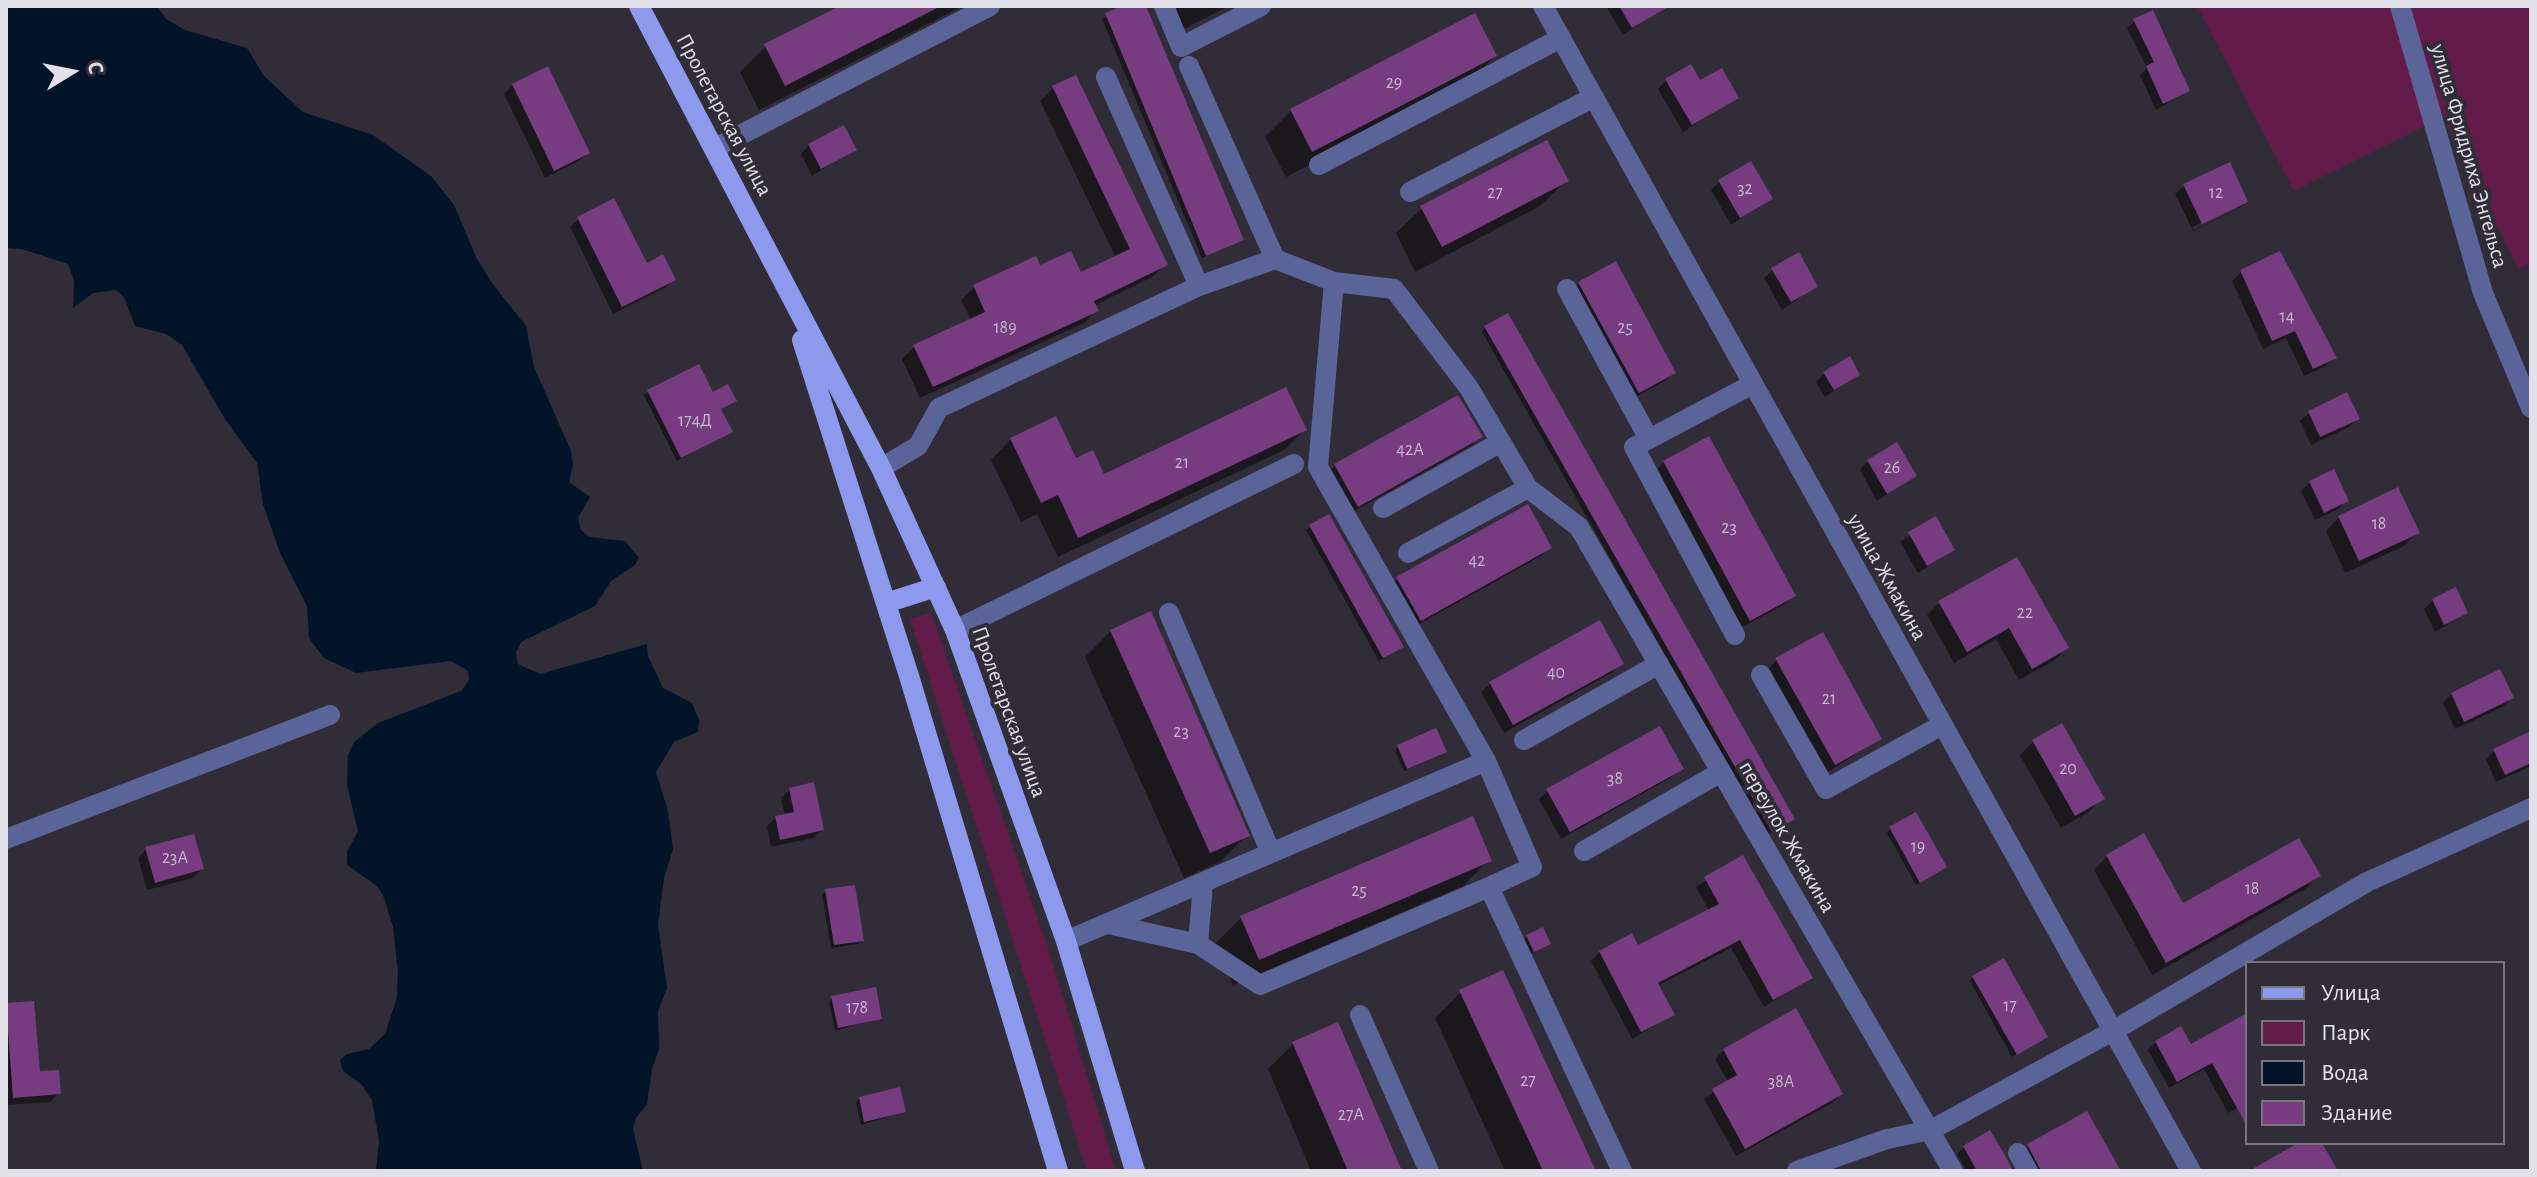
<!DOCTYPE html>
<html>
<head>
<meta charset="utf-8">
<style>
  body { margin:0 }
  #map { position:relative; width:2537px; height:1177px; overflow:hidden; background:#312d38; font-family:"Alegreya Sans",sans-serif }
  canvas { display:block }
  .frame { position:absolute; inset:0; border:8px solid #e2e0e8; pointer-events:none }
  .legend { position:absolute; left:2245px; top:961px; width:260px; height:184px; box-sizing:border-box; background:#312d38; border:2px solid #78757e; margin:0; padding:10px 14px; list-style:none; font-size:24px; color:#e2e0e8 }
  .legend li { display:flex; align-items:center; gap:16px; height:40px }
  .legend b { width:40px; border:2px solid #78757e }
  .north { position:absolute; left:32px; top:32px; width:80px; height:80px; -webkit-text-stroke:6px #312d38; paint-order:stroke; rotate:80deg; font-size:22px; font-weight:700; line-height:32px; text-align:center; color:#e2e0e8 }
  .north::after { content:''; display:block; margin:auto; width:28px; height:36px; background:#e2e0e8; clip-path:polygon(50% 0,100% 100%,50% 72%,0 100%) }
</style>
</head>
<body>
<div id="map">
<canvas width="2537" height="1177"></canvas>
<div class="frame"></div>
<ul class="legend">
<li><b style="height:10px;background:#8c99ed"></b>Улица</li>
<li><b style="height:22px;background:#631c4a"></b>Парк</li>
<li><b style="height:22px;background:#031429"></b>Вода</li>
<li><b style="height:22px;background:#763c7f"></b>Здание</li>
</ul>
<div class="north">С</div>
</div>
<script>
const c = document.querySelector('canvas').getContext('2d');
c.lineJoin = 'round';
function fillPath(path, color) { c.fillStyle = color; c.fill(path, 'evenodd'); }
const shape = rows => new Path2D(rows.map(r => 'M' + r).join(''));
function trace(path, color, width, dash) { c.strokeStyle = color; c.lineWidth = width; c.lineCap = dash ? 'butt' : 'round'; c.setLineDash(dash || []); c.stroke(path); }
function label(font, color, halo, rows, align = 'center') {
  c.font = font + ' "Alegreya Sans",sans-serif'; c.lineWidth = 8; c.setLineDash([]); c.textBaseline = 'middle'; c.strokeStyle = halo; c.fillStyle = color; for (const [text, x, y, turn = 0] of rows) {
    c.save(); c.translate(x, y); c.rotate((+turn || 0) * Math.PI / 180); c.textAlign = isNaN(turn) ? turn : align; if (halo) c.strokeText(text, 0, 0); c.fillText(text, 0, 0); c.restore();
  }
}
const green = shape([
  [2197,6,2531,6,2531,263,2519,269,2443,117,2294,191],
  [931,613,1048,948,1116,1171,1087,1171,910,619]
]);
const water = shape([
  [6,6,157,6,166,19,185,30,247,48,264,76,303,112,373,135,431,176,454,205,477,259,492,283,526,326,534,367,571,451,573,465,569,482,590,497,578,518,581,530,589,537,625,541,639,558,635,565,611,581,595,606,521,642,516,653,518,664,540,674,647,644,648,656,663,688,692,703,699,720,698,732,674,742,656,772,668,811,673,849,664,878,658,925,667,988,658,1011,659,1049,652,1069,647,1104,636,1118,633,1129,643,1171,376,1171,379,1141,372,1100,361,1084,343,1071,340,1060,347,1054,369,1049,385,1034,397,997,398,972,393,927,383,895,377,886,347,865,347,852,358,831,347,785,348,755,354,742,378,723,461,691,469,680,468,671,451,661,356,673,324,658,309,638,307,606,280,553,263,504,257,463,225,419,182,345,166,334,135,326,124,297,116,290,93,293,73,308,74,280,68,264,22,249,6,248]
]);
const shadow = shape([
  [844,6,963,6,759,110,740,72,766,46],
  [1127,6,1143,6,1241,239,1202,258,1102,19],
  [1172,6,1229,6,1184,29],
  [1606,6,1663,6,1664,8,1623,35],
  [2135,21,2188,91,2156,110,2140,75,2147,68,2127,28],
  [1495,56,1469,82,1286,177,1265,137,1291,111],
  [1075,77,1165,265,1152,277,1094,306,1096,311,1084,323,920,398,902,359,915,346,971,320,961,300,974,287,1039,268,1080,275,1116,258,1040,101,1053,88],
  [1666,80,1700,83,1737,97,1683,132,1658,89],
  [513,85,588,153,579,161,545,178,504,94],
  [809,145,855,149,812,176,801,154],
  [1566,181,1540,206,1415,272,1396,233,1422,208],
  [1719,182,1770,198,1731,225,1711,190],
  [2184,186,2246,202,2237,210,2193,231,2175,194],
  [2238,205,2238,209,2194,230,2192,227],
  [579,219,646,266,674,279,665,288,613,314,570,227],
  [1773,270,1816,286,1782,310,1764,278],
  [2241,272,2334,357,2326,366,2304,376,2286,338,2263,349,2232,281],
  [1579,284,1674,373,1665,381,1630,400,1570,292],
  [1485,328,1789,822,1767,835,1482,332],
  [1825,373,1858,374,1825,397,1816,382],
  [648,392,712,394,734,401,720,410,731,432,677,461,644,395],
  [2309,413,2358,418,2349,427,2311,445,2300,421],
  [1304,430,1284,450,1058,557,1037,514,1021,522,991,460,1011,439,1075,461,1103,476],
  [1480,437,1472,445,1349,514,1327,474,1336,465],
  [1868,461,1914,476,1877,501,1860,470],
  [1664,462,1793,595,1785,604,1740,628,1656,471],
  [2310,482,2346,501,2338,509,2315,520,2301,491],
  [1328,516,1397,650,1379,661,1306,530],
  [2339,517,2417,532,2404,546,2345,573,2326,531],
  [1935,519,1953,550,1918,573,1900,542],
  [1550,547,1541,556,1412,628,1389,588,1397,579],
  [2016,559,2067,647,2055,660,2019,680,1996,639,1954,663,1927,615,1939,603],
  [2433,600,2466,613,2435,632,2424,609],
  [1599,623,1621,663,1613,672,1504,733,1481,692,1490,684],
  [1111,631,1247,835,1221,861,1184,878,1085,657],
  [1777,660,1880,739,1826,773,1768,669],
  [2452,694,2511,698,2503,707,2455,729,2443,703],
  [2531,734,2531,766,2496,782,2486,760,2494,751],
  [2033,742,2102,798,2089,812,2061,828,2020,755],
  [1398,747,1445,752,1404,771,1395,751],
  [1681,768,1672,777,1561,839,1539,799,1548,791],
  [790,790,822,830,813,838,771,847,767,826,776,818,785,816,781,798],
  [1890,829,1945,867,1916,885,1887,833],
  [146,849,202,869,193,878,147,890,138,858],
  [2107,856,2182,906,2319,876,2305,889,2152,975,2094,870],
  [1742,857,1810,977,1764,1007,1731,948,1657,986,1672,1015,1632,1039,1591,961,1600,952,1638,948,1709,911,1696,887],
  [1489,860,1463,886,1233,985,1215,944,1241,918],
  [826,891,862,940,858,944,831,948,822,895],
  [1527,937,1548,944,1530,954,1523,940],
  [1973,977,2046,1037,2012,1057,1970,981],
  [1461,992,1594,1171,1505,1171,1435,1018],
  [832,998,880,1018,835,1031,829,1002],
  [32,1003,38,1074,59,1093,50,1102,6,1105,6,1005],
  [2247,1015,2247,1103,2228,1113,2204,1069,2169,1088,2148,1050,2156,1042,2191,1046],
  [1294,1043,1400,1171,1311,1171,1268,1069],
  [1724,1050,1841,1094,1832,1103,1736,1156,1704,1099,1728,1082,1715,1059],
  [860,1098,904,1112,861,1125,856,1102],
  [2028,1146,2119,1171,2032,1171,2022,1153],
  [1964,1147,2011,1171,1967,1171,1957,1154]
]);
const building = shape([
  [840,6,941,6,785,86,764,44],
  [1122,6,1146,6,1244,240,1206,256,1105,13],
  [1619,6,1670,6,1632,28],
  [2153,10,2190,91,2163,104,2146,66,2154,62,2133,19],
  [1475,13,1497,56,1312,152,1290,109],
  [1691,64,1700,80,1722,68,1739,98,1692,125,1665,79],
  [548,66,590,153,554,171,512,84],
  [1076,75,1168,265,1094,301,1099,311,933,387,913,345,985,312,973,285,1036,256,1040,265,1071,251,1081,272,1130,249,1052,86],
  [844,125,857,150,821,169,808,144],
  [1547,140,1569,181,1442,247,1420,206],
  [1751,161,1773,199,1740,218,1718,180],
  [2230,162,2248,202,2202,224,2183,184],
  [614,198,647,263,663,254,676,280,622,307,577,217],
  [2280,251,2337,358,2313,369,2295,331,2272,341,2240,270],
  [1799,252,1818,287,1791,302,1771,268],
  [1616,261,1676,373,1639,393,1578,282],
  [1508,313,1795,819,1772,832,1484,326],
  [1850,356,1860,375,1834,390,1823,372],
  [699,364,713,392,728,384,737,401,721,409,733,432,681,458,647,390],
  [1286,387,1307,430,1078,538,1058,495,1041,503,1010,438,1056,416,1076,458,1093,450,1104,474],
  [2347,392,2360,419,2320,437,2308,411],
  [1458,395,1483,437,1358,507,1334,464],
  [1709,436,1796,596,1750,621,1663,461],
  [1897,442,1917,476,1887,494,1867,460],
  [2334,469,2349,501,2324,513,2309,481],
  [2398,487,2420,533,2359,561,2338,516],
  [1528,504,1552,548,1421,621,1396,577],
  [1329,514,1404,647,1383,658,1309,525],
  [1936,516,1955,550,1927,566,1908,532],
  [2017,557,2069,648,2032,669,2009,628,1967,652,1938,601],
  [2456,587,2468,613,2444,625,2432,599],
  [1151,611,1250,836,1210,853,1110,630],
  [1600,620,1624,664,1513,725,1489,682],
  [1823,632,1882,739,1835,765,1775,658],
  [2500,669,2514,698,2464,722,2451,693],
  [2062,723,2105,799,2075,816,2032,740],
  [1660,726,1684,769,1570,832,1546,789],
  [1436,728,1447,752,1407,769,1397,745],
  [2531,731,2531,763,2505,775,2493,749],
  [814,782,824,830,780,840,775,816,794,812,789,788],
  [1916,812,1947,867,1920,883,1889,827],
  [1473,816,1492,861,1259,960,1240,916],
  [2144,833,2183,903,2299,838,2321,876,2166,963,2106,855],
  [194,834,204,869,155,883,145,847],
  [1743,855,1813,978,1773,1000,1740,940,1658,983,1675,1015,1641,1032,1599,951,1632,933,1638,945,1719,904,1704,877],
  [855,885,864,941,834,945,825,889],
  [1543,927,1551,944,1534,952,1526,935],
  [2004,958,2048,1037,2017,1055,1972,976],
  [1503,970,1596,1171,1543,1171,1459,990],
  [876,987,882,1019,838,1028,831,996],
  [34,1001,40,1071,59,1070,61,1094,13,1098,6,1003],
  [1796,1008,1843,1094,1745,1149,1712,1089,1737,1075,1723,1049],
  [2247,1013,2247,1126,2212,1063,2177,1082,2155,1041,2181,1026,2191,1044],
  [1338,1022,1402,1171,1348,1171,1300,1060,1292,1042],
  [900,1087,906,1112,864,1122,859,1097],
  [2087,1111,2121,1171,2041,1171,2027,1144],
  [1990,1130,2006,1157,2013,1171,1977,1171,1963,1146],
  [2298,1143,2322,1143,2338,1171,2249,1171]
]);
const minor = shape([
  [1164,6,1181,47,1261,6],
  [1543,6,2191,1171],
  [2400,6,2483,293,2531,408],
  [1189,66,1275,259],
  [1106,77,1199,286],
  [715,148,990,6],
  [1319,165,1561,38],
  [1410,192,1594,97],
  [1334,282,1318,467,1486,761,1532,867,1489,887],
  [1567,289,1649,439],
  [881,468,918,446,939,408,1199,286,1275,259,1334,282,1394,289,1469,388,1528,488,1579,527,1953,1171],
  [1383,508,1501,442],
  [1408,553,1528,488],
  [955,630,1294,464],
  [1735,635,1634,447,1751,385],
  [1761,675,1826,789,1942,725],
  [1524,740,1659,664],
  [6,839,330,715],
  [1584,851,1721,772],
  [1271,853,1486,761],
  [1108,924,1198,944,1260,985,1489,887,1622,1171],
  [1066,941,1271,853,1169,613],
  [1198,944,1203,883],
  [1360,1015,1429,1171],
  [2018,1153,2028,1171],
  [1797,1171,1887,1139,1931,1130,2111,1032,2367,882,2531,808]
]);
const major = shape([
  [639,6,881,468,955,630,1066,941,1135,1171],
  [802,340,909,676,1058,1171],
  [886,603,936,587]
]);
const numberNames = [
  ["29",1394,83],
  ["32",1745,189],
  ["27",1495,193],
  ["12",2216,193],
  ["14",2287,317],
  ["189",1005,328],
  ["25",1625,328],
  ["174Д",695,421],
  ["42А",1410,450],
  ["21",1182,463],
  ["26",1892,468],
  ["18",2379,524],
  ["23",1729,528],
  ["42",1477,561],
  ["22",2025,613],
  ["40",1556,673],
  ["21",1829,699],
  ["23",1181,732],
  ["20",2068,769],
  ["38",1615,779],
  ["19",1918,847],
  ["23А",175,858],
  ["18",2252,889],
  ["25",1359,891],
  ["17",2010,1006],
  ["178",857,1008],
  ["27",1528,1081],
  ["38А",1781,1082],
  ["27А",1351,1115]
];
const streetNames = [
  ["Пролетарская улица",724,115,62],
  ["улица Фридриха Энгельса",2469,156,74],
  ["улица Жмакина",1887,577,61],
  ["Пролетарская улица",1009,712,70],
  ["переулок Жмакина",1787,837,60]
];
fillPath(green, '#631c4a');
fillPath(water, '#031429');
fillPath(shadow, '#0007');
fillPath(building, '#763c7f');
trace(minor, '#5b6498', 20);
trace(major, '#8c99ed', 20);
label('18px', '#c7b7ce', null, numberNames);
label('22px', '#e2e0e8', '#312d38', streetNames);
</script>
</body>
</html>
